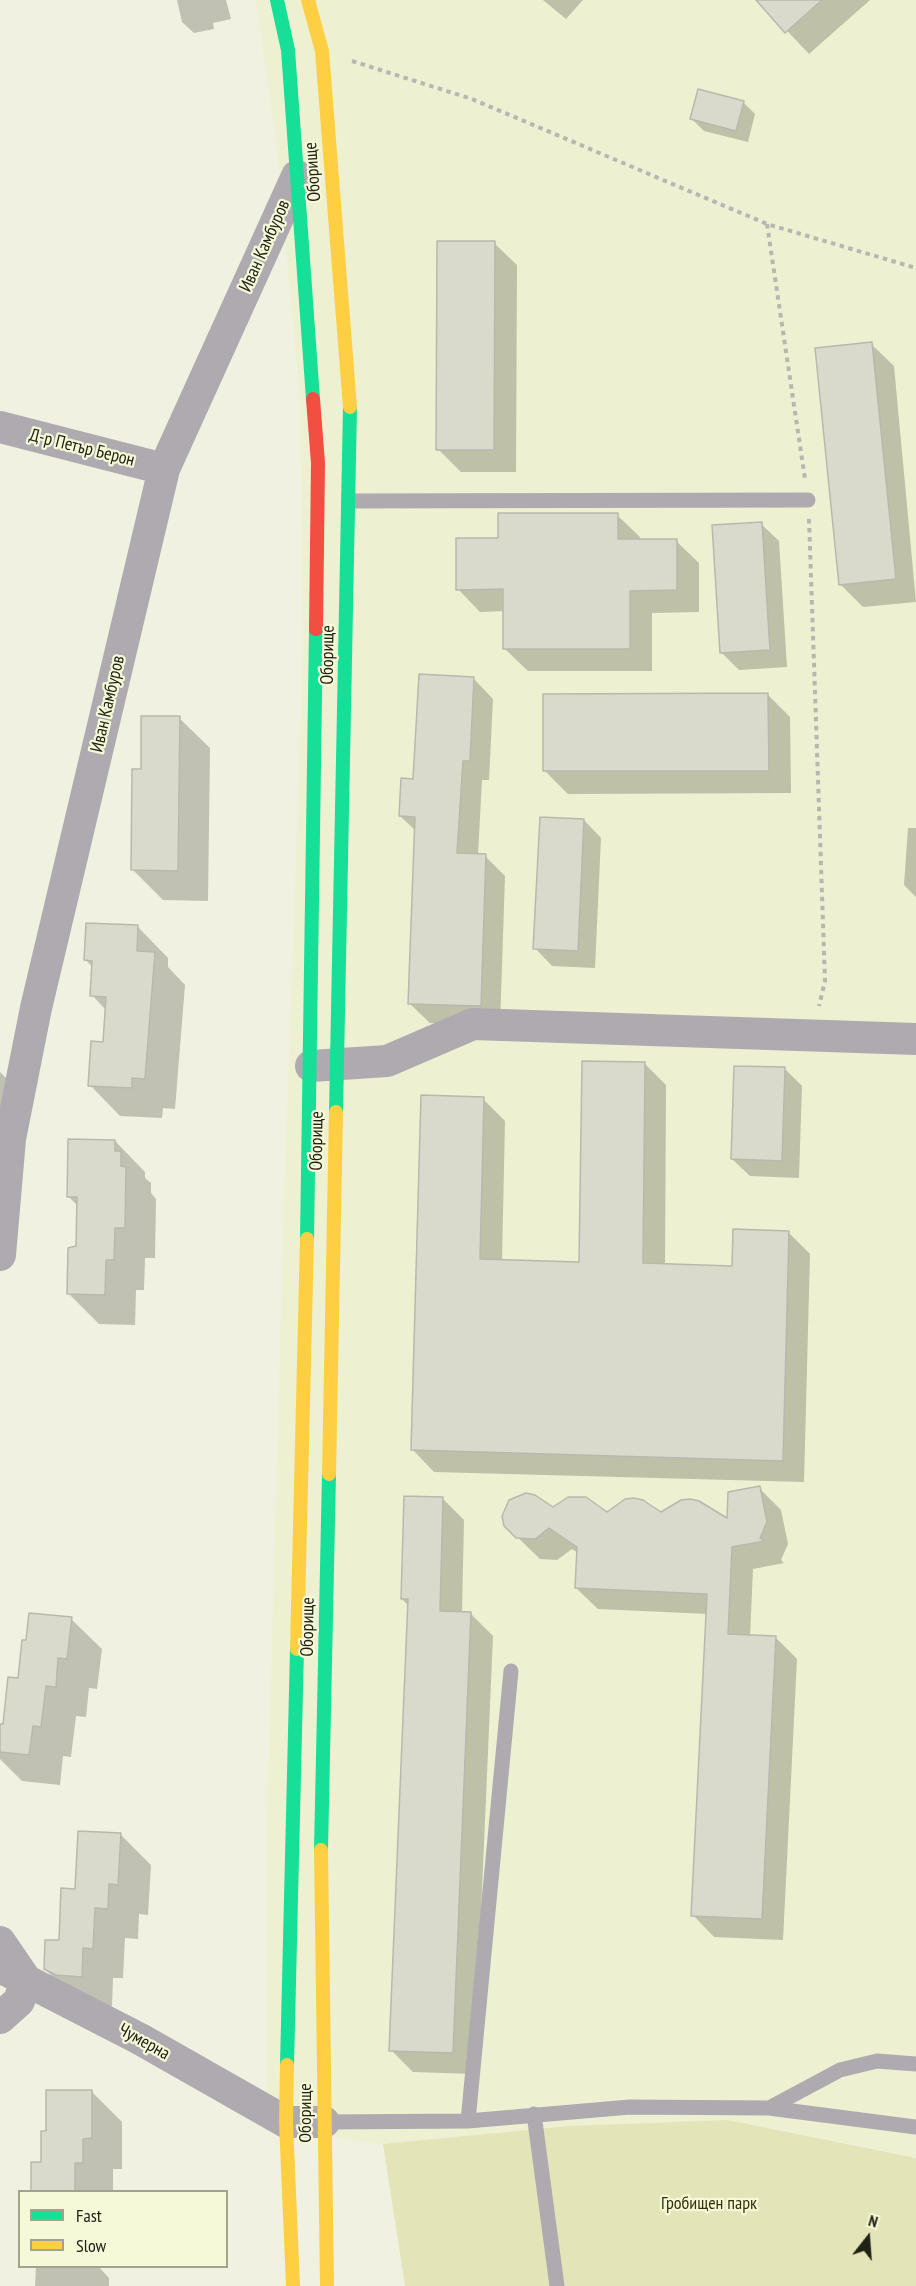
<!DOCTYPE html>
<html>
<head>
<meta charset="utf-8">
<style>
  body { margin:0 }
  #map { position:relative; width:916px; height:2286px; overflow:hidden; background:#f0f1e0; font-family:"PT Sans Narrow",sans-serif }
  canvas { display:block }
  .legend { position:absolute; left:18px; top:2190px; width:210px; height:78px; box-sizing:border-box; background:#f6f9d8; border:2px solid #a1a38a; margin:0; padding:8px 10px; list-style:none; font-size:18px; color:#212216 }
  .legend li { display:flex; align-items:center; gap:12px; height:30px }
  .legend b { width:30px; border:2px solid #a1a38a }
  .north { position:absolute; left:838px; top:2208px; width:60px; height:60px; -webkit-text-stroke:4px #f6f9d8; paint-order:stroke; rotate:17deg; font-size:16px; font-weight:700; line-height:24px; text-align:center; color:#212216 }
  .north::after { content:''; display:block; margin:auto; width:21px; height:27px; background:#212216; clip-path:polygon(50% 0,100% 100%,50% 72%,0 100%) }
</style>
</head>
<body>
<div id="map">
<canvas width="916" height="2286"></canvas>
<ul class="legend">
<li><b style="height:8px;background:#16e098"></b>Fast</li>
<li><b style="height:8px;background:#ffcf43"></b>Slow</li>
</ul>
<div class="north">N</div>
</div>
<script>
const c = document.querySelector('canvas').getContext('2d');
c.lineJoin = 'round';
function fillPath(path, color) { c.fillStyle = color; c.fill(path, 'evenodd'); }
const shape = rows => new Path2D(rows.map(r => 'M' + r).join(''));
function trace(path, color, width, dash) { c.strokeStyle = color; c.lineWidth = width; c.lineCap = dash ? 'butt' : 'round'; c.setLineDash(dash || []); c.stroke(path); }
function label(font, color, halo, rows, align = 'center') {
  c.font = font + ' "PT Sans Narrow",sans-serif'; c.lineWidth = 4.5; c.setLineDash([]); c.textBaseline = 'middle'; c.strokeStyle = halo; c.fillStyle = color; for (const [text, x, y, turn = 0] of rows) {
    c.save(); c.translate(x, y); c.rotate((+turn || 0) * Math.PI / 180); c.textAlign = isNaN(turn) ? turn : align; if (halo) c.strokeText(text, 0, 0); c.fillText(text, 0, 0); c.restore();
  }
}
const built = shape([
  [256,0,916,0,916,2157,728,2120,383,2144,267,2129,267,1820,284,1200,303,651,300,401,276,141]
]);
const green = shape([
  [728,2120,916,2158,916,2286,405,2286,383,2144,569,2126]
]);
const shadow = shape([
  [177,0,226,0,231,19,213,23,214,29,194,33,182,22],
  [543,0,583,0,566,19],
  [758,0,870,0,809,54],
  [743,102,755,114,748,142,704,131,692,119],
  [494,243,517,265,516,472,461,472,438,449],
  [871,344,894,366,916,602,863,607,840,584],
  [617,515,640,537,640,541,676,541,699,563,699,612,652,613,652,671,528,671,505,649,505,611,480,612,458,589,500,540],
  [761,524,779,541,787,667,739,670,721,652],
  [474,679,493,699,489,780,482,780,478,855,485,856,505,876,500,1026,430,1023,410,1004,416,831,400,816,415,781],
  [768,695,790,717,791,793,568,794,545,771],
  [179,718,210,748,208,901,163,900,133,870,142,770],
  [584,820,601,838,595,968,552,966,535,948],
  [908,828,916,828,916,897,904,885],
  [138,927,168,958,168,967,185,985,175,1109,163,1108,162,1118,120,1116,90,1085,105,1043,106,1010,92,995,93,968,86,960],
  [644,1063,666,1085,665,1266,734,1268,788,1232,810,1254,804,1482,434,1472,412,1449,483,1099,505,1121,502,1261,581,1263],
  [785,1069,802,1086,799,1178,750,1176,732,1159],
  [0,1072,10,1082,0,1113],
  [115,1141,145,1172,145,1178,151,1183,151,1193,156,1199,155,1258,145,1258,144,1290,136,1290,135,1325,99,1324,69,1294,78,1247,79,1207,68,1196],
  [759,1488,781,1510,788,1544,781,1560,784,1563,753,1569,750,1637,776,1638,797,1659,783,1940,714,1937,693,1915,708,1614,598,1609,576,1588,578,1553,572,1549,557,1560,540,1559,505,1525,505,1508,517,1496,526,1495,553,1509,607,1514,661,1514,729,1521],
  [442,1498,464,1520,462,1613,471,1614,493,1636,474,2074,413,2072,391,2050,409,1606,402,1599],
  [71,1619,102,1649,97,1689,89,1688,86,1717,76,1716,71,1757,63,1756,60,1785,22,1781,0,1759,0,1725,4,1725,19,1679],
  [120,1834,151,1865,148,1915,139,1914,138,1939,125,1938,123,1978,113,1978,112,2006,87,2005,76,2000,45,1969,60,1942,77,1890],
  [92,2092,122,2122,122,2169,113,2169,113,2192,33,2192,42,2164,48,2133],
  [36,2266,98,2266,109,2278,109,2286,35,2286]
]);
const building = shape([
  [756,0,822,0,785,33,756,0],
  [698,89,744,101,736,131,690,119,698,89],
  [437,241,495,241,494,450,436,450,437,241],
  [872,342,896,579,839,585,815,348,872,342],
  [498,513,618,513,618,539,677,539,677,590,630,591,630,649,503,649,503,589,456,590,456,538,498,538,498,513],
  [762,522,770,650,720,653,712,525,762,522],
  [419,674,474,677,470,761,463,761,457,853,486,854,481,1006,408,1004,415,817,399,816,401,778,413,779,419,674],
  [768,693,769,771,543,771,543,694,768,693],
  [141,716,180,716,178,871,131,870,132,769,141,769,141,716],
  [540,817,584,819,578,951,533,949,540,817],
  [86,923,138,925,137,951,155,952,145,1079,132,1078,132,1088,88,1086,91,1041,103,1042,106,997,90,996,92,961,84,960,86,923],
  [582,1061,645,1062,643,1263,732,1266,733,1229,789,1231,783,1461,411,1450,421,1095,484,1097,480,1259,579,1262,582,1061],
  [734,1066,785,1067,782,1161,731,1159,734,1066],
  [68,1139,115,1140,115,1151,121,1151,121,1166,126,1167,125,1228,115,1228,114,1260,106,1260,105,1295,67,1294,68,1248,76,1246,77,1197,67,1197,68,1139],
  [760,1486,767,1522,760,1538,765,1541,732,1547,728,1634,776,1636,762,1919,691,1916,707,1594,575,1588,577,1547,549,1528,535,1539,516,1538,504,1526,502,1516,509,1500,526,1493,535,1495,553,1507,568,1497,586,1497,607,1512,625,1499,634,1498,643,1500,661,1512,681,1500,690,1499,699,1501,727,1518,728,1492,760,1486],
  [404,1496,443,1497,440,1611,471,1612,453,2053,389,2051,408,1599,401,1599,404,1496],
  [29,1613,72,1617,67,1659,58,1658,56,1687,46,1686,41,1727,33,1726,29,1755,0,1752,0,1724,3,1724,8,1677,18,1678,22,1640,26,1640,29,1613],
  [78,1831,121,1833,118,1885,109,1884,108,1909,95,1908,93,1949,83,1948,82,1977,56,1975,44,1969,45,1940,59,1940,61,1888,75,1889,78,1831],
  [46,2090,92,2090,92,2138,83,2139,83,2163,75,2163,75,2192,31,2192,31,2162,41,2162,41,2131,46,2131,46,2090]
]);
const path = shape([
  [352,61,472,99,767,224,916,268],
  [767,224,805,479],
  [809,519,825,981,819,1006]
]);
const lane = shape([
  [349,501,808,500],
  [769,2108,840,2070,877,2061,916,2064],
  [534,2114,557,2286],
  [468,2121,511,1671],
  [324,2122,468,2121,630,2107,769,2108,916,2127]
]);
const street = shape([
  [0,427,164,469],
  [311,1066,387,1061,473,1024,916,1039],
  [0,1255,10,1139,36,1008,164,469,297,176],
  [0,1942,26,1980,19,2001,0,2018],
  [0,1967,140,2039,286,2122,324,2122]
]);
const fast = shape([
  [277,0,288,50,313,399],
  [336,1112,350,407],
  [307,1239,316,629],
  [321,1850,329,1474],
  [287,2065,297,1649]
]);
const slow = shape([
  [308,0,322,51,350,407],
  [329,1474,336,1112],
  [297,1649,307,1239],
  [321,1850,327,2286],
  [287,2065,286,2122,293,2286]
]);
const jam = shape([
  [313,399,318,463,316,629]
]);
const streetNames = [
  ["Оборище",313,172,-94],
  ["Иван Камбуров",265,246,-66],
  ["Д-р Петър Берон",82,448,14],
  ["Оборище",328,655,-89],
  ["Иван Камбуров",108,704,-77],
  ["Оборище",317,1141,-89],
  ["Оборище",308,1627,-89],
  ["Чумерна",144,2042,29],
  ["Оборище",306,2113,-90]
];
const parkNames = [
  ["Гробищен парк",709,2204]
];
fillPath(built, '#eef0d2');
fillPath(green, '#e3e5b9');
fillPath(shadow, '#0003');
fillPath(building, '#d9dacc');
trace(building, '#b8b9ac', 1.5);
trace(path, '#b7b6b1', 4, [4.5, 4.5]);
trace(lane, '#afaab0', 15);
trace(street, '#afaab0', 32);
trace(fast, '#16e098', 14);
trace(slow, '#ffcf43', 14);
trace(jam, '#f24e42', 14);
label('18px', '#212216', '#f6f9d8', streetNames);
label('18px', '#31320a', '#f6f9d8', parkNames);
</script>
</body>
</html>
